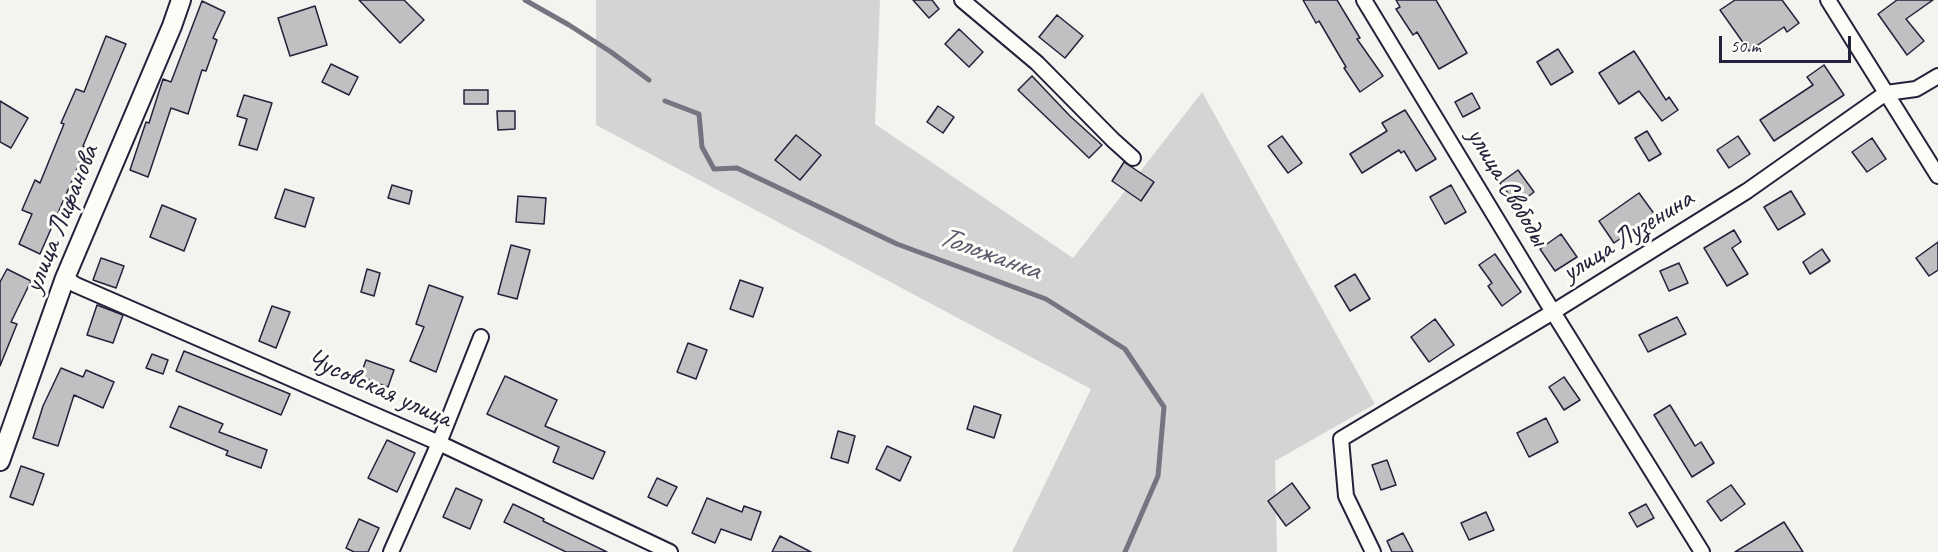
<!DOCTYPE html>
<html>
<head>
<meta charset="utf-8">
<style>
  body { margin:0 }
  #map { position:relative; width:1938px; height:552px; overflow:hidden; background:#f4f3ef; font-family:Caveat,sans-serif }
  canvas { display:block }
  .scale { position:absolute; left:1719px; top:36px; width:132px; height:27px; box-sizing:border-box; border:3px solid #22223b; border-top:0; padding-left:8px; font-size:18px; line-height:21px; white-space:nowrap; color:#22223b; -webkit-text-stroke:4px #fdfcf7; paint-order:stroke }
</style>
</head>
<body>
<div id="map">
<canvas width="1938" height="552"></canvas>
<div class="scale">50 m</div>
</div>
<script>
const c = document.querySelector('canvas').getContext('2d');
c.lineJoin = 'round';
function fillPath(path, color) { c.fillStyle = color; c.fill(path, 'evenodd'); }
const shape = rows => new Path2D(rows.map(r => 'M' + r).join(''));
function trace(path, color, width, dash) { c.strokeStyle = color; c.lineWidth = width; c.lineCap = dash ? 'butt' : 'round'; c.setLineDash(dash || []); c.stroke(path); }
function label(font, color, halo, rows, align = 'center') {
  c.font = font + ' Caveat,sans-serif'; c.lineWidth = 6; c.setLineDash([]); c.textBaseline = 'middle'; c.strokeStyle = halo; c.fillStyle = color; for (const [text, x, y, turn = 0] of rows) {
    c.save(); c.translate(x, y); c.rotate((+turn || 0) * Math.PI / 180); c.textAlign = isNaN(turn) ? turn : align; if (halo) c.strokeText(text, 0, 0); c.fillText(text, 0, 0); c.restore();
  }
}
const green = shape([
  [596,0,880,0,875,124,1073,258,1202,92,1375,404,1275,461,1277,552,1012,552,1091,389,596,125]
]);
const stream = shape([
  [525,0,569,25,611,52,649,80],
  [665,101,699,114,702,147,714,169,737,168,897,244,1046,299,1125,349,1164,407,1158,476,1125,552]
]);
const building = shape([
  [359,0,404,0,424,20,400,43,359,0],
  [913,0,932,0,939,9,929,18,913,0],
  [1303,0,1337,0,1360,38,1357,39,1383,76,1360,92,1344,68,1346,67,1319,21,1316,23,1303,0],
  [1396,0,1436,0,1467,53,1439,69,1417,32,1413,35,1396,9,1400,7,1396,0],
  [1735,0,1782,0,1799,23,1787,32,1784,27,1749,51,1720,10,1735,0],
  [1897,0,1933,0,1906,19,1924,41,1907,55,1878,14,1897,0],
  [202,1,225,12,213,38,217,40,206,71,202,70,188,114,171,108,148,177,130,170,146,122,149,123,163,79,171,82,202,1],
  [315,6,327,45,290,56,278,18,315,6],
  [1057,15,1083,36,1065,58,1039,37,1057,15],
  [959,29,983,52,969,67,945,44,959,29],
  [106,36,126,44,83,146,85,147,75,174,40,254,19,244,32,214,22,210,35,180,40,183,64,124,61,123,76,89,84,92,106,36],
  [1558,49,1573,72,1551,85,1537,62,1558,49],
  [1634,51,1666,100,1669,97,1678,110,1662,121,1639,91,1619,104,1599,73,1634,51],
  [331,64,358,77,349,95,322,82,331,64],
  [1824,65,1844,95,1774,141,1760,120,1813,85,1807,77,1824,65],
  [1032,76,1070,116,1102,145,1089,158,1018,90,1032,76],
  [464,90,488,90,488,104,464,104,464,90],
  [1472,93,1480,108,1463,117,1455,102,1472,93],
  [244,95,272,103,257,150,239,145,247,119,237,116,244,95],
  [0,101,28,118,11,148,0,142,0,101],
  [938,106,954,117,943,133,927,122,938,106],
  [1405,110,1436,159,1416,171,1404,151,1401,153,1399,150,1362,173,1350,154,1387,131,1382,123,1405,110],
  [497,111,515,111,515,129,498,130,497,111],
  [1647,131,1661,154,1649,161,1635,138,1647,131],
  [796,135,821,155,800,180,775,160,796,135],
  [1282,136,1302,163,1288,173,1268,146,1282,136],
  [1738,136,1750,154,1729,168,1717,150,1738,136],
  [1872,138,1886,159,1867,172,1852,152,1872,138],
  [1124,162,1154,182,1141,201,1112,181,1124,162],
  [1518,170,1534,192,1517,205,1500,183,1518,170],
  [392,185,412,191,409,204,388,198,392,185],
  [1451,185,1466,212,1445,224,1430,197,1451,185],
  [285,189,314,198,305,227,275,218,285,189],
  [1791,191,1805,214,1778,230,1764,207,1791,191],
  [1639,193,1655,215,1614,243,1599,221,1639,193],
  [518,196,546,198,544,224,516,222,518,196],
  [162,205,196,219,184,251,150,237,162,205],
  [1734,230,1741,242,1732,248,1748,274,1727,286,1704,248,1734,230],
  [1561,234,1577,257,1555,271,1540,249,1561,234],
  [1938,242,1938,270,1929,276,1916,258,1938,242],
  [511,245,530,250,517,299,498,294,511,245],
  [1822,249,1830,261,1810,274,1803,262,1822,249],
  [1495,254,1521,292,1502,306,1488,286,1492,283,1479,265,1495,254],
  [101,258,124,266,116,288,93,280,101,258],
  [1679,263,1688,283,1669,291,1660,271,1679,263],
  [7,269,31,281,11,322,17,324,0,366,0,282,7,269],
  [367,269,380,273,374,296,361,292,367,269],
  [1355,274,1370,299,1350,311,1335,286,1355,274],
  [740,280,763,288,753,317,730,309,740,280],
  [429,285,463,297,436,372,410,361,424,327,416,324,429,285],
  [97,305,123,315,113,343,87,335,97,305],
  [272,306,290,312,276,348,259,341,272,306],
  [1677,317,1686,334,1648,352,1639,335,1677,317],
  [1435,319,1454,345,1429,362,1411,337,1435,319],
  [688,343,707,350,696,379,677,372,688,343],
  [184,351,290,394,281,415,176,371,184,351],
  [152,354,168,360,163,374,146,368,152,354],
  [366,360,394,370,388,387,360,377,366,360],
  [61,368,83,377,86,370,114,382,103,408,74,395,58,446,33,438,43,406,61,368],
  [505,376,557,400,545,426,605,452,593,479,553,462,559,447,487,414,505,376],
  [1564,377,1580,400,1564,410,1549,387,1564,377],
  [1670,405,1695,446,1701,442,1714,463,1692,477,1654,415,1670,405],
  [179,406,223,424,219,432,267,450,261,468,226,455,228,451,170,427,179,406],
  [974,406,1001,415,994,438,967,429,974,406],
  [1546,418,1558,442,1529,457,1517,433,1546,418],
  [838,431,855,436,848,463,831,458,838,431],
  [387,440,415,453,397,492,368,478,387,440],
  [887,446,911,457,900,481,876,469,887,446],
  [1387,460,1396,485,1381,490,1372,465,1387,460],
  [21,466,44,474,33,505,10,497,21,466],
  [657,478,677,487,667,506,648,497,657,478],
  [1292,483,1310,508,1286,526,1268,501,1292,483],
  [1731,485,1745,504,1721,521,1707,501,1731,485],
  [456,488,482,500,470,529,443,517,456,488],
  [707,498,742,512,744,506,761,512,751,540,721,529,715,543,692,533,707,498],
  [513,504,544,519,543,521,607,552,566,552,504,522,513,504],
  [1646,504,1654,518,1637,527,1629,513,1646,504],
  [1486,512,1494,530,1469,540,1461,523,1486,512],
  [359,519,379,528,368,552,354,552,346,548,359,519],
  [1784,522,1803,552,1735,552,1784,522],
  [1403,533,1413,552,1392,552,1387,541,1403,533],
  [780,536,811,552,772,552,780,536]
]);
const minor = shape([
  [962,0,1037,63,1113,140,1133,158],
  [1364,0,1553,312,1702,552],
  [1828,0,1938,176],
  [65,278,76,285,439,443,670,552],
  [391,552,439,443,481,337],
  [1373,552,1346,496,1341,439,1553,312,1747,191,1886,93,1916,89,1938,76]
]);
const tertiary = shape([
  [0,461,65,278,172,26,181,0]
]);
const streetNames = [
  ["улица Свободы",1507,187,59],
  ["улица Лифанова",62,219,-68],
  ["улица Лузенина",1628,236,-32],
  ["Чусовская улица",379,389,24]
];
const waterNames = [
  ["Толожанка",989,254,20]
];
fillPath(green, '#d5d4d5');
trace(stream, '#757582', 5);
fillPath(building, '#c0bfc2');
trace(building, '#22223b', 1.5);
trace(minor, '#22223b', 18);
trace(tertiary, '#22223b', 22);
trace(minor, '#fdfcf7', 14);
trace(tertiary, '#fdfcf7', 18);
label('28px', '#22223b', '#fdfcf7', streetNames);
label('italic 30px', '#59596b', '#fdfcf7', waterNames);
</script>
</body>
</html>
